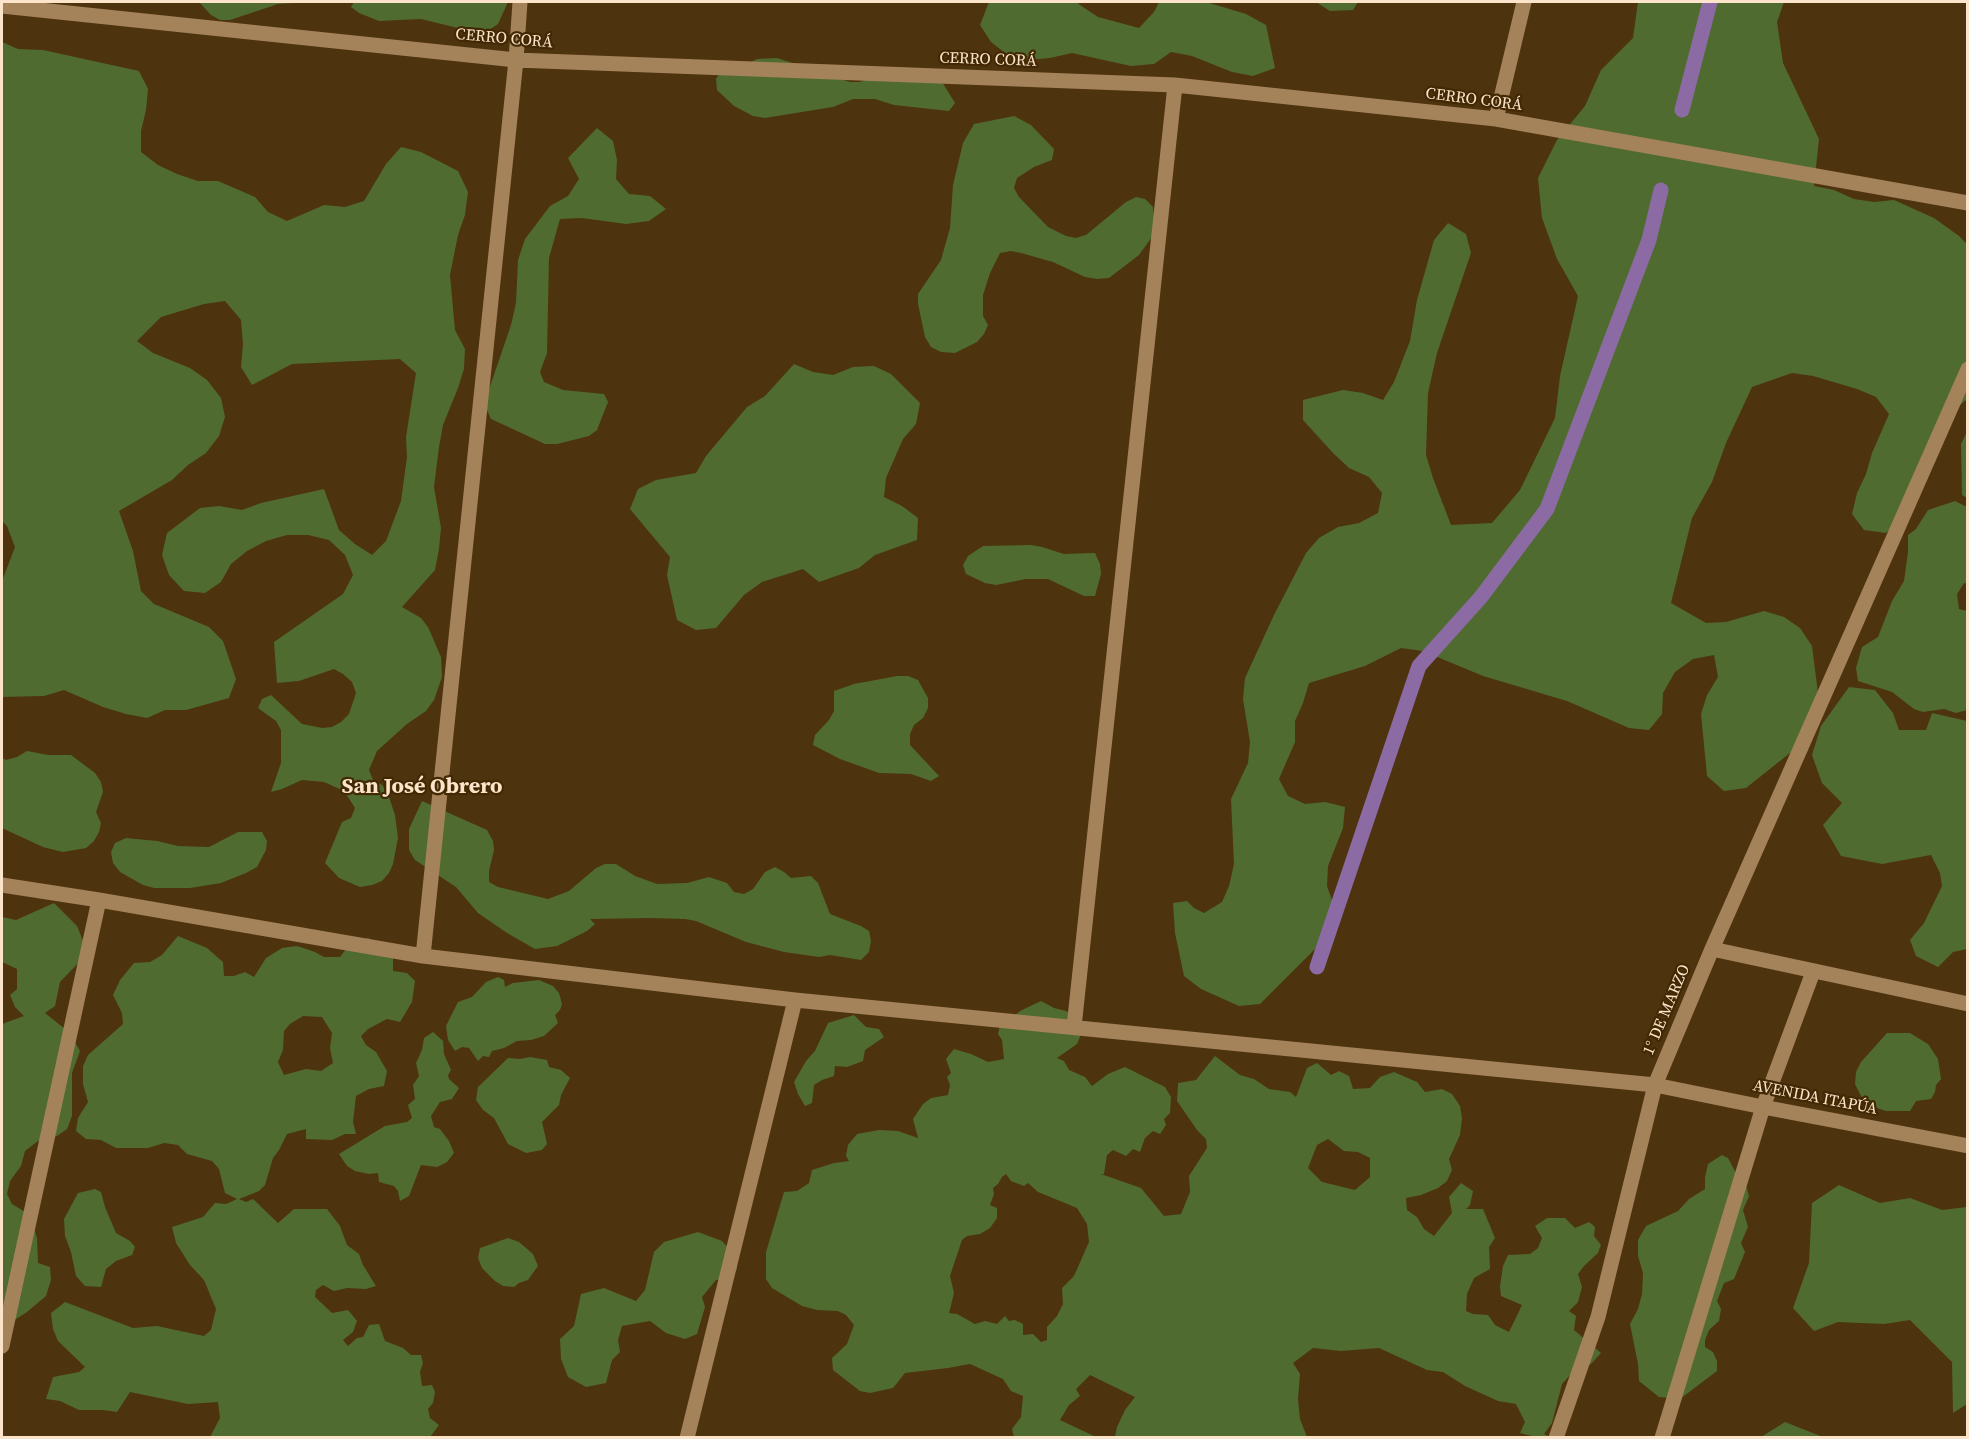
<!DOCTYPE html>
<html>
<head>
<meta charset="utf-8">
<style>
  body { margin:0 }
  #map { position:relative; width:1969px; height:1439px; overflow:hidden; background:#4e330f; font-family:"Source Serif 4",serif }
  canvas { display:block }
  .frame { position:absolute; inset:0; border:3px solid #fbe4ca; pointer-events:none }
</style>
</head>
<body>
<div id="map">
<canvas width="1969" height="1439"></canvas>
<div class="frame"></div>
</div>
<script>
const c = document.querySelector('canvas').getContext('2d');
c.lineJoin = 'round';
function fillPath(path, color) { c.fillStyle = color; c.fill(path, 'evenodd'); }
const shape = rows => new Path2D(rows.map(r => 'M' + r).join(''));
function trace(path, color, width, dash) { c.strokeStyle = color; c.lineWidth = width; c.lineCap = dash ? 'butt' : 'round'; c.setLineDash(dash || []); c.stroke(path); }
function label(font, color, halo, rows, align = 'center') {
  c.font = font + ' "Source Serif 4",serif'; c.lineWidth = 4.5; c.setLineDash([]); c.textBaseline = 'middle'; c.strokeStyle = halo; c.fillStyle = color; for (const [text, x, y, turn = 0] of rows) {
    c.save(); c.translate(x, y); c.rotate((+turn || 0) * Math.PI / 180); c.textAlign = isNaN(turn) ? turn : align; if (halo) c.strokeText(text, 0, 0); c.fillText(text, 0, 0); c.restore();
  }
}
const forest = shape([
  [199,2,309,2,278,4,230,20,220,20,211,15],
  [354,2,508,2,498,24,489,30,474,32,421,19,379,21,359,13,351,7],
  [989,2,1077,2,1080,5,1098,17,1139,28,1154,12,1159,2,1206,2,1246,14,1266,25,1275,68,1253,76,1232,72,1192,56,1171,52,1154,64,1131,66,1072,53,1050,58,1028,60,1009,56,991,42,980,25],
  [1316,2,1358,2,1353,10,1330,11],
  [1638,2,1784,2,1777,22,1783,63,1819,139,1814,186,1834,190,1854,199,1874,202,1894,200,1934,218,1959,236,1968,245,1967,399,1959,406,1903,517,1886,533,1864,530,1852,514,1857,493,1866,474,1872,453,1889,414,1876,397,1857,389,1813,376,1792,373,1752,387,1726,443,1712,482,1692,518,1671,603,1706,623,1726,622,1764,611,1784,617,1800,628,1812,646,1820,709,1800,745,1746,788,1724,791,1707,776,1701,714,1707,695,1718,677,1714,655,1693,659,1675,672,1663,693,1662,714,1649,730,1629,728,1567,701,1483,676,1423,651,1401,648,1365,666,1309,683,1303,703,1295,721,1295,742,1279,779,1288,796,1305,804,1325,802,1345,807,1343,828,1328,866,1327,886,1334,906,1332,925,1322,942,1260,1004,1239,1006,1201,989,1184,976,1175,933,1173,903,1187,901,1194,908,1204,913,1222,902,1229,886,1234,864,1231,799,1248,763,1250,742,1243,699,1245,678,1274,615,1306,553,1319,538,1338,527,1359,523,1378,513,1382,493,1369,477,1349,468,1333,453,1303,420,1303,400,1343,390,1363,393,1383,400,1394,382,1410,341,1417,300,1434,240,1448,223,1466,234,1471,253,1437,353,1428,393,1426,455,1433,478,1451,525,1492,523,1520,490,1555,418,1560,376,1578,296,1557,259,1542,218,1538,178,1557,140,1585,106,1601,70,1633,38],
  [2,42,18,49,43,50,139,71,148,89,146,110,141,131,141,152,158,165,177,174,198,181,218,181,255,197,268,212,287,221,324,205,345,207,364,201,386,164,401,147,421,152,458,171,468,192,465,215,458,235,450,275,455,330,465,349,464,369,458,388,443,425,439,447,434,487,441,528,439,549,435,570,402,607,421,618,428,627,441,657,442,677,434,700,426,711,407,724,377,751,369,770,373,780,382,785,388,794,395,815,398,838,393,864,389,873,382,881,372,885,360,887,339,878,325,863,342,822,351,818,355,808,344,791,324,782,302,780,282,789,271,792,281,763,281,730,276,721,258,708,262,699,271,695,302,724,322,728,332,727,341,722,349,714,356,693,352,682,343,674,334,669,299,681,277,683,274,642,343,594,353,575,345,555,329,540,308,535,287,535,266,541,247,551,231,564,221,582,205,593,184,591,169,575,162,555,167,533,200,508,219,506,242,510,261,503,324,489,339,530,355,544,372,555,386,541,401,501,407,457,406,437,416,373,400,359,292,364,252,385,241,367,243,344,241,320,225,301,204,304,161,317,137,341,153,353,190,368,207,380,221,398,225,417,219,436,206,453,188,465,172,480,119,511,133,551,141,591,154,604,209,627,223,641,236,679,229,698,186,710,165,710,147,718,126,714,103,707,64,690,44,696,2,697,2,581,15,547,7,526,2,521],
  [777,58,850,82,860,82,870,78,939,77,955,103,949,111,894,105,875,99,853,99,833,107,765,118,753,116,734,106,717,90,716,79,726,64,747,64,757,59],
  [1014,116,1031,125,1054,149,1052,160,1034,167,1017,178,1014,188,1019,197,1048,227,1066,236,1076,238,1086,235,1126,202,1136,197,1145,199,1153,207,1155,227,1152,237,1139,255,1109,278,1097,279,1085,277,1053,262,1021,253,1011,251,1000,253,990,273,983,295,983,316,988,325,984,334,977,342,955,353,941,352,931,347,925,337,918,304,918,294,941,260,950,228,953,185,963,143,974,124],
  [597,128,613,141,617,160,616,179,629,194,650,196,666,209,649,221,626,224,582,218,560,219,549,258,547,353,540,372,544,382,563,390,604,394,608,402,597,430,589,436,557,444,545,444,491,419,484,404,511,325,516,303,518,260,525,239,550,206,568,196,579,179,568,158],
  [794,364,813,372,833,375,853,367,874,366,891,374,920,403,916,424,903,439,886,478,884,497,902,506,918,518,917,540,875,555,859,568,819,582,803,569,762,582,744,595,716,628,696,630,677,620,667,575,670,557,630,509,638,489,656,480,696,473,706,456,747,407,765,396],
  [1967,432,1967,498,1962,495,1961,444],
  [1955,501,1967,507,1967,584,1964,583,1957,594,1959,609,1967,611,1967,710,1956,713,1944,709,1923,712,1914,709,1892,692,1858,681,1856,668,1862,647,1878,637,1892,601,1904,581,1908,552,1908,535,1916,529,1928,510],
  [1031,545,1042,547,1064,554,1095,553,1100,564,1101,574,1095,596,1084,596,1048,579,1026,579,996,585,985,583,966,574,963,565,968,556,983,546],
  [897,676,908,676,918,680,928,698,928,708,923,718,914,725,910,734,910,745,939,776,931,781,911,774,879,773,840,759,813,745,815,735,829,720,834,711,834,691,854,684],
  [1849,687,1875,690,1893,713,1899,730,1926,730,1932,713,1967,721,1967,949,1953,952,1938,967,1916,956,1910,940,1924,923,1942,886,1940,873,1931,855,1882,864,1841,856,1823,825,1842,803,1822,783,1812,755,1821,726],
  [27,751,48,755,71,755,95,773,101,782,103,792,96,812,101,823,99,832,94,841,86,848,63,852,43,847,2,828,2,758,6,760,17,757],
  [422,801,487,830,493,841,494,850,489,871,489,882,498,887,548,899,569,891,596,868,605,864,616,864,635,876,657,884,687,883,709,877,727,883,734,892,744,894,753,889,765,872,775,867,784,872,791,878,811,876,818,883,830,914,861,926,869,931,871,941,869,952,861,960,830,955,819,957,784,952,746,942,696,921,685,919,648,918,590,919,595,924,587,931,557,946,535,949,507,933,478,913,456,887,415,860,409,850,409,829],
  [238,832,262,832,267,841,266,850,257,867,246,873,221,883,190,888,154,888,143,885,120,872,113,863,111,852,115,843,126,838,157,841,178,846,209,847],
  [54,903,77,926,88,953,60,982,55,1006,45,1013,70,1033,80,1051,72,1073,72,1116,67,1129,57,1136,38,1141,25,1151,21,1166,10,1181,7,1194,12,1204,30,1215,37,1238,38,1263,50,1267,51,1280,46,1296,27,1312,2,1328,2,1024,24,1016,15,1007,10,995,17,989,17,969,2,962,2,917,16,920],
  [178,936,207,948,223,962,224,976,234,976,245,972,254,977,266,958,282,948,297,946,315,952,324,957,340,957,350,944,368,938,387,946,393,956,393,971,407,973,415,981,412,1002,400,1022,387,1019,368,1029,361,1036,366,1045,376,1052,387,1071,384,1086,369,1089,356,1096,353,1122,356,1134,345,1134,332,1140,306,1139,306,1129,287,1134,279,1150,273,1158,265,1185,259,1191,239,1199,246,1202,253,1199,278,1223,294,1209,327,1209,340,1226,347,1245,359,1254,363,1265,376,1286,366,1289,347,1288,334,1291,323,1285,316,1290,315,1297,332,1313,348,1310,357,1321,353,1332,343,1340,348,1346,357,1338,363,1337,369,1325,379,1324,385,1341,403,1348,411,1355,421,1355,423,1363,420,1372,422,1386,432,1385,435,1392,433,1403,428,1409,430,1418,439,1425,430,1437,210,1437,220,1418,218,1402,188,1404,130,1392,117,1412,103,1410,79,1410,60,1401,46,1399,53,1377,79,1372,85,1367,58,1341,53,1329,51,1313,65,1302,133,1328,157,1326,204,1336,211,1330,216,1309,204,1280,190,1265,176,1243,172,1227,203,1217,215,1203,226,1204,237,1199,225,1193,219,1169,212,1161,187,1154,178,1145,164,1143,148,1148,116,1148,101,1140,86,1139,76,1131,78,1118,88,1102,83,1084,83,1066,88,1055,123,1024,122,1013,113,995,120,980,134,963,150,962,162,955],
  [303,1016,322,1017,332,1033,330,1048,333,1063,321,1071,306,1069,284,1075,278,1062,283,1050,284,1031,290,1024],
  [498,977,504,980,505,987,513,983,539,980,553,986,559,993,562,1004,560,1010,555,1015,558,1023,544,1036,531,1040,517,1041,504,1048,492,1051,489,1057,483,1056,478,1061,469,1048,462,1047,455,1051,448,1040,446,1026,458,1002,472,997,486,982],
  [1041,1001,1054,1008,1066,1011,1081,1020,1082,1032,1077,1044,1057,1058,1064,1061,1069,1070,1085,1077,1092,1086,1108,1074,1125,1067,1165,1087,1171,1097,1170,1113,1164,1119,1166,1125,1160,1134,1153,1131,1145,1138,1140,1152,1133,1149,1126,1156,1113,1150,1107,1155,1104,1174,1101,1174,1141,1188,1164,1216,1181,1214,1190,1192,1189,1176,1207,1148,1206,1139,1197,1130,1177,1101,1178,1083,1196,1080,1215,1056,1240,1075,1254,1079,1269,1089,1290,1092,1296,1097,1307,1068,1317,1063,1331,1075,1339,1071,1349,1076,1353,1089,1370,1088,1380,1077,1394,1072,1417,1082,1425,1092,1442,1089,1452,1094,1460,1106,1462,1118,1460,1135,1449,1159,1452,1170,1447,1181,1438,1188,1421,1195,1406,1198,1407,1210,1417,1217,1424,1229,1434,1236,1452,1213,1449,1197,1461,1183,1473,1191,1470,1205,1466,1209,1483,1209,1495,1238,1489,1247,1490,1269,1474,1278,1467,1294,1466,1311,1473,1314,1488,1315,1495,1325,1509,1332,1522,1305,1501,1296,1500,1286,1503,1266,1508,1255,1530,1254,1538,1248,1542,1238,1535,1226,1547,1218,1565,1218,1575,1228,1589,1222,1595,1227,1594,1236,1601,1245,1598,1253,1584,1266,1578,1274,1582,1287,1578,1302,1569,1311,1576,1316,1574,1330,1601,1353,1591,1364,1571,1374,1562,1384,1552,1423,1544,1434,1551,1437,1536,1437,1520,1433,1525,1422,1516,1404,1498,1401,1465,1386,1443,1372,1427,1370,1379,1348,1341,1351,1313,1348,1293,1363,1300,1374,1298,1399,1300,1419,1307,1437,1115,1437,1117,1427,1125,1410,1135,1397,1090,1375,1076,1389,1080,1396,1069,1405,1060,1420,1096,1437,1014,1437,1012,1429,1021,1417,1023,1396,1011,1391,1003,1379,970,1364,948,1368,905,1373,893,1388,870,1393,860,1391,833,1370,832,1358,847,1344,854,1325,846,1315,838,1311,817,1310,802,1306,772,1288,766,1279,766,1252,784,1192,797,1191,809,1183,812,1170,834,1163,849,1161,846,1156,848,1145,857,1134,879,1130,898,1131,918,1138,913,1119,923,1104,931,1098,948,1095,950,1085,947,1077,951,1073,946,1059,954,1049,971,1054,988,1062,1004,1059,1002,1040,998,1034,1000,1025,1022,1010],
  [1328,1139,1344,1151,1358,1152,1370,1158,1370,1177,1355,1190,1322,1182,1308,1168,1317,1145],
  [1006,1174,1011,1181,1024,1186,1028,1183,1038,1192,1077,1208,1087,1224,1089,1242,1074,1276,1062,1288,1063,1304,1057,1316,1047,1327,1047,1340,1041,1342,1033,1334,1023,1335,1023,1324,1015,1320,1009,1321,1005,1316,997,1324,985,1321,975,1324,957,1314,949,1313,954,1293,950,1276,962,1240,967,1236,980,1234,990,1228,997,1218,997,1208,990,1205,994,1194,993,1188,998,1184,1002,1177],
  [854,1015,866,1027,879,1029,884,1037,865,1050,863,1061,847,1067,835,1066,834,1076,822,1080,814,1085,812,1103,805,1106,798,1094,794,1082,806,1061,815,1051,828,1023],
  [433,1032,443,1041,444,1054,451,1070,448,1075,449,1079,459,1088,452,1099,440,1102,431,1116,434,1127,440,1129,449,1141,454,1153,447,1162,437,1167,421,1165,409,1196,400,1201,398,1191,394,1186,379,1182,378,1173,369,1174,355,1171,347,1166,339,1154,385,1126,407,1122,412,1118,408,1105,415,1099,413,1085,419,1076,416,1063,422,1050,424,1038],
  [1887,1033,1910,1033,1928,1044,1938,1059,1941,1079,1936,1085,1935,1092,1931,1099,1916,1101,1910,1111,1886,1111,1877,1108,1861,1096,1855,1084,1856,1072,1861,1062],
  [530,1057,547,1060,549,1067,561,1070,570,1078,561,1095,559,1105,542,1122,547,1144,542,1150,526,1153,508,1144,494,1118,483,1110,476,1100,478,1087,508,1058,520,1059],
  [1722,1155,1728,1158,1737,1175,1745,1182,1749,1196,1743,1210,1748,1227,1741,1243,1745,1252,1734,1279,1724,1283,1717,1301,1721,1309,1719,1321,1709,1330,1705,1340,1705,1347,1713,1352,1717,1361,1717,1371,1680,1399,1659,1397,1639,1381,1638,1364,1630,1324,1638,1309,1642,1294,1643,1273,1638,1256,1638,1240,1646,1226,1678,1211,1689,1199,1705,1189,1705,1177,1708,1164],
  [1839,1185,1880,1203,1910,1198,1942,1210,1967,1207,1967,1426,1967,1404,1953,1413,1952,1362,1910,1320,1884,1324,1838,1322,1814,1331,1793,1308,1809,1263,1812,1203],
  [95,1189,101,1192,105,1207,116,1233,130,1241,135,1247,132,1255,116,1261,106,1269,101,1287,85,1286,76,1276,71,1252,65,1236,64,1219,78,1193],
  [698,1232,722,1241,733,1253,737,1269,731,1279,716,1280,702,1297,705,1307,697,1334,685,1339,666,1333,650,1321,622,1326,618,1340,620,1352,612,1360,606,1383,586,1387,568,1377,561,1359,560,1339,574,1326,581,1294,604,1288,636,1301,645,1290,654,1252,664,1242],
  [508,1238,519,1242,533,1254,538,1266,528,1280,519,1283,514,1287,503,1286,495,1281,482,1268,478,1258,480,1248],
  [1785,1422,1823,1437,1761,1437]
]);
const stream = shape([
  [1682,110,1710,2],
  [1317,967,1419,666,1481,597,1547,509,1649,240,1661,190]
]);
const minor = shape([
  [2,6,516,60,1175,85,1496,119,1968,203],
  [1496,119,1524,2],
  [2,885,99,900,423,956,795,1000,1655,1085,1763,1107,1968,1146],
  [1712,949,1968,1004],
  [423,956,516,60,520,2],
  [1074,1027,1175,85],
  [2,1346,99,900],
  [687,1438,795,1000],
  [1556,1438,1598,1317,1655,1085,1712,949,1968,369],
  [1662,1438,1763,1107,1813,972]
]);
const streetNames = [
  ["CERRO CORÁ",504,39,5],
  ["CERRO CORÁ",988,60,2],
  ["CERRO CORÁ",1474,100,7],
  ["1° DE MARZO",1667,1010,-67],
  ["AVENIDA ITAPÚA",1815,1098,11]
];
const districtNames = [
  ["San José Obrero",422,787]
];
fillPath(forest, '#4f6b30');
trace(stream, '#8c6ba4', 15);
trace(minor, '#a4825a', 15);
label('16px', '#fbe4ca', '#432903', streetNames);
label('bold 22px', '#fbe4ca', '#432903', districtNames);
</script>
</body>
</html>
